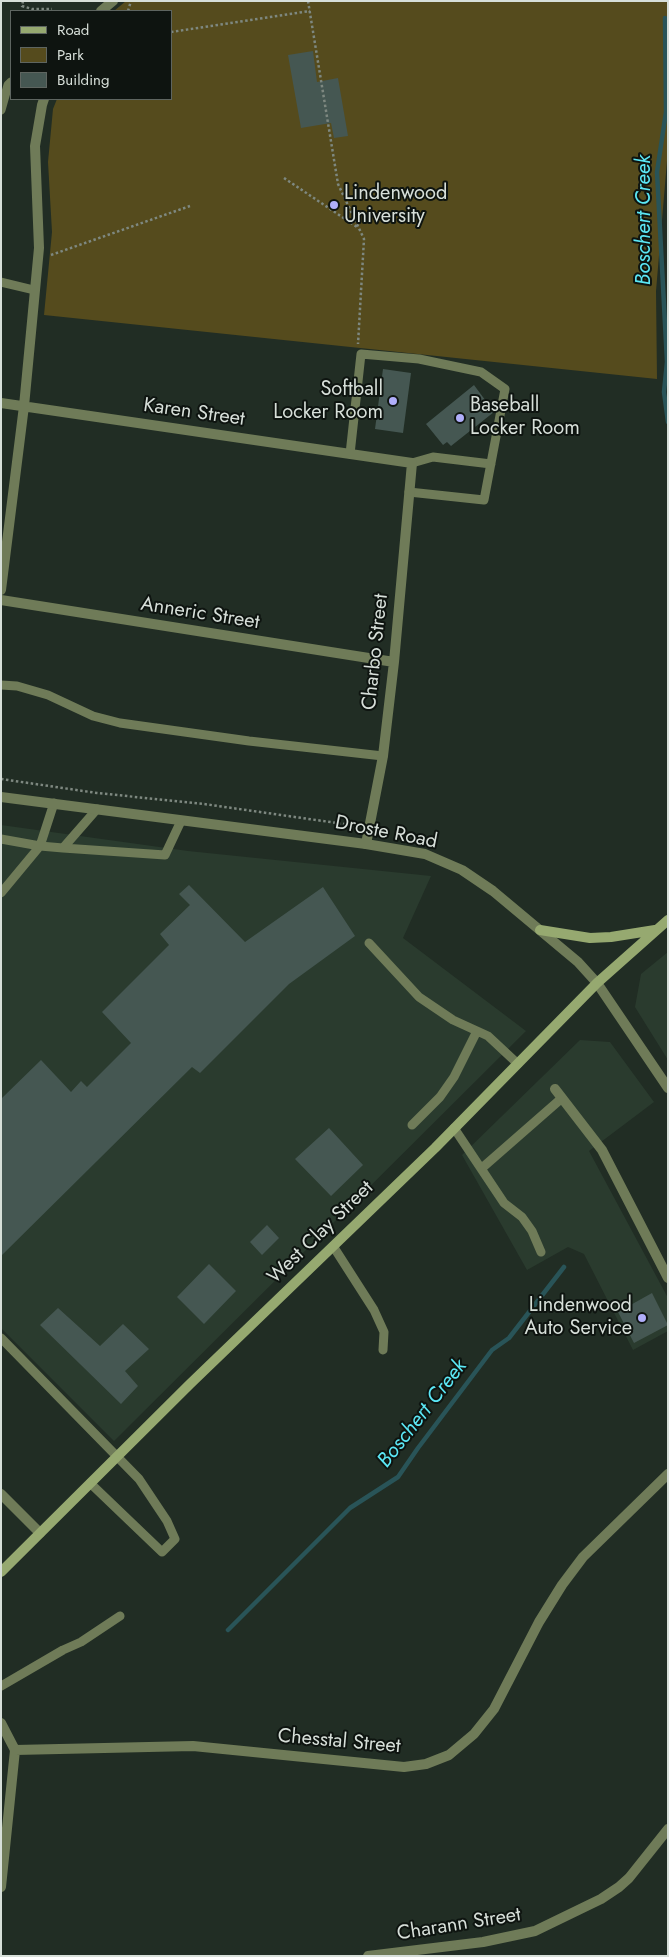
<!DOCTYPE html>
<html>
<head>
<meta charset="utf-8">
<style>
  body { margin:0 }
  #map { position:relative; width:669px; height:1957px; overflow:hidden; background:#212d24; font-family:Jost,sans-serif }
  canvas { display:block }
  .frame { position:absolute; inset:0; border:2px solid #d7dfd9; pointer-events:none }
  .legend { position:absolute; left:10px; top:10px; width:162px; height:90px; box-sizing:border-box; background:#0e1410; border:1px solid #5e6560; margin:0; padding:6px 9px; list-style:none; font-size:15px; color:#d7dfd9 }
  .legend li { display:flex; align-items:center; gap:10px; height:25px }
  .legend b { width:25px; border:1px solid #5e6560 }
</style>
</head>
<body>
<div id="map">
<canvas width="669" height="1957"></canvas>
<div class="frame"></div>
<ul class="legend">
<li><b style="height:6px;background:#96a970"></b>Road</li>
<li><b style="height:14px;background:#554b1d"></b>Park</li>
<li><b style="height:14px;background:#455752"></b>Building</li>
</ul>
</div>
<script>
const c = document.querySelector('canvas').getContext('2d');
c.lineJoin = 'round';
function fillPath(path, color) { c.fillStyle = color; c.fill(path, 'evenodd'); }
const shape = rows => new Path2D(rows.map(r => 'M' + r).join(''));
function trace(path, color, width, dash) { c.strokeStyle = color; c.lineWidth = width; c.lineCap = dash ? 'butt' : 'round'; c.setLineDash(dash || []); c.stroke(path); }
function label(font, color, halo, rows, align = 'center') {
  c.font = font + ' Jost,sans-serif'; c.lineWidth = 4; c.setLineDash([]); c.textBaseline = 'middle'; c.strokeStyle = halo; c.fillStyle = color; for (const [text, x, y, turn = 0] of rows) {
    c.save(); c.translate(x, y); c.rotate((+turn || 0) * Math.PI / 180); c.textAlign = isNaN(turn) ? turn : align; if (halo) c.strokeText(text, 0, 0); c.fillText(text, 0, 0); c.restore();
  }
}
const built = shape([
  [1,825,188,851,431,876,403,938,526,1031,114,1441,1,1328],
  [668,952,668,1060,635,1007,641,974],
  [580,1040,610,1042,654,1102,589,1151,668,1298,668,1331,633,1350,584,1254,568,1247,527,1270,462,1155]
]);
const green = shape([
  [126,1,668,1,668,149,656,291,657,379,44,315,52,232,48,162,53,109,57,99,171,99,171,11,114,11]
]);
const stream = shape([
  [665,18,666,112,657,172,667,362,664,392,668,422],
  [228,1630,350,1508,398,1477,418,1448,492,1350,509,1338,564,1267]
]);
const building = shape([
  [313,51,317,82,338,78,348,136,334,138,331,123,301,128,288,55],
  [383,369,411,373,403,433,375,429],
  [474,385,494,412,451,446,447,442,443,445,426,424],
  [189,885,245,942,323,887,355,936,289,984,200,1073,192,1067,1,1256,1,1099,41,1060,71,1092,81,1081,87,1087,131,1043,102,1012,169,945,160,934,190,905,179,894],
  [329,1128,363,1165,331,1196,295,1159],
  [267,1225,279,1238,262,1255,250,1242],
  [209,1264,236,1291,204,1324,177,1297],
  [652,1293,668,1325,634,1343,618,1312],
  [58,1308,100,1346,123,1324,149,1349,125,1371,138,1386,121,1404,40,1325]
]);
const path = shape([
  [23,1,22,6,32,9,52,9],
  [308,1,338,184,364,239,358,344],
  [128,11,131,1],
  [171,32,310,11],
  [284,178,357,227],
  [51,255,190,206],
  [1,779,97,793,204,804,358,826]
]);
const service = shape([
  [1,110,8,85,11,82],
  [1,282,34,290],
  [350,454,361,354,419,359,481,372,505,389,484,500,409,492],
  [412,463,433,457,491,464],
  [1,685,17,686,48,695,93,716,120,723,249,741,383,756],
  [1,839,40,846,63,848,97,809],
  [63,848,165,855,181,821],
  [1,893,40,846,54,803],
  [369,943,419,997,453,1020,488,1036,518,1064],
  [412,1125,440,1097,454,1077,477,1031],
  [454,1128,504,1203,522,1217,532,1231,541,1252],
  [482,1168,562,1098],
  [333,1246,374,1310,384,1332,383,1350],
  [1,1338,139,1479,167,1521,175,1539,162,1552,90,1483],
  [1,1686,63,1650,81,1642,120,1616]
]);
const minor = shape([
  [101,11,113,1],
  [1,403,412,463,394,662,383,756,366,844],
  [1,590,24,406,39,248,35,146,42,105,44,99],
  [1,600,394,662],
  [597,983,668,1088],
  [555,1089,602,1150,668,1278],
  [1,1494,40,1533],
  [1,1723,15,1750,1,1887],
  [15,1750,193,1746,404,1767,426,1764,449,1755,474,1734,494,1709,539,1622,562,1585,583,1557,668,1474],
  [368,1956,483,1942,535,1931,601,1899,619,1887,629,1878,668,1829]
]);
const tertiary = shape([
  [1,797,366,844,425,854,462,870,493,891,578,962,597,983]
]);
const secondary = shape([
  [540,930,590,938,611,937,655,930],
  [1,1572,190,1384,435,1148,597,983,668,920]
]);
const markers = [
  [334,205,5,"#b0aefa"],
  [393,401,5,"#b0aefa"],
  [460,418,5,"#b0aefa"],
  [642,1318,5,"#b0aefa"]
];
const poiNames = [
  ["Lindenwood",344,194],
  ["University",344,217],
  ["Softball",383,390,"right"],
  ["Locker Room",383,413,"right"],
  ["Baseball",470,406],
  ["Locker Room",470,429],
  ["Lindenwood",632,1306,"right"],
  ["Auto Service",632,1329,"right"]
];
const streetNames = [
  ["Karen Street",194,413,8],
  ["Anneric Street",200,614,9],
  ["Charbo Street",376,652,-84],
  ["Droste Road",386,833,11],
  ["West Clay Street",321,1233,-44],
  ["Chesstal Street",339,1742,5],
  ["Charann Street",459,1925,-9]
];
const waterNames = [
  ["Boschert Creek",645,220,-90],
  ["Boschert Creek",423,1414,-52]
];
fillPath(built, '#2a3b2e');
fillPath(green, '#554b1d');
trace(stream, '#295458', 4.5);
fillPath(building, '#455752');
trace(path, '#7e8880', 2.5, [2.5, 2.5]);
trace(service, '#6f7b58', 9);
trace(minor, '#6f7b58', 10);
trace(tertiary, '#6f7b58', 10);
trace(secondary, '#96a970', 10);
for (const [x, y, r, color] of markers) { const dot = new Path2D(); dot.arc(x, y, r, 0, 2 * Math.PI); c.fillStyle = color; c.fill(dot); trace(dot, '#0e1410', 2); }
label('20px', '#d7dfd9', '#0e1410', poiNames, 'left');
label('20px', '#d7dfd9', '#0e1410', streetNames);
label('italic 21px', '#5be7f5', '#0e1410', waterNames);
</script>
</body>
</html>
